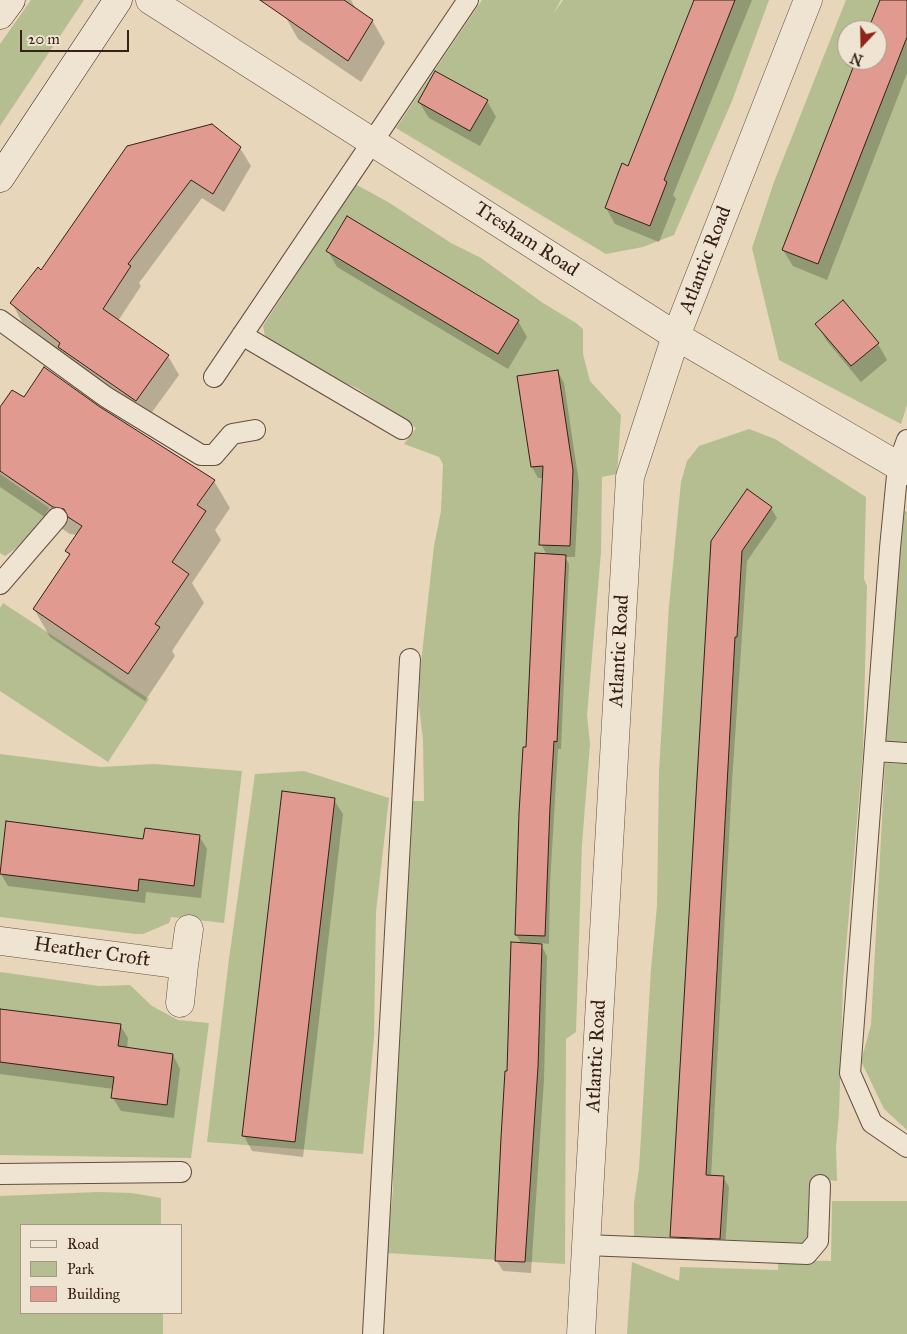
<!DOCTYPE html>
<html>
<head>
<meta charset="utf-8">
<style>
  body { margin:0 }
  #map { position:relative; width:907px; height:1334px; overflow:hidden; background:#e7d6ba; font-family:"IM FELL Great Primer",serif }
  canvas { display:block }
  .legend { position:absolute; left:20px; top:1224px; width:162px; height:90px; box-sizing:border-box; background:#efe4d2; border:1px solid #a59688; margin:0; padding:6px 9px; list-style:none; font-size:15px; color:#372018 }
  .legend li { display:flex; align-items:center; gap:10px; height:25px }
  .legend b { width:25px; border:1px solid #a59688 }
  .north { position:absolute; left:837px; top:20px; width:50px; height:50px; box-sizing:border-box; background:#efe4d2; border:1px solid #a59688; border-radius:50%; rotate:201deg; font-size:14px; font-weight:700; line-height:20px; text-align:center; color:#372018 }
  .north::after { content:''; display:block; margin:auto; width:18px; height:22px; background:#8f2418; clip-path:polygon(50% 0,100% 100%,50% 72%,0 100%) }
  .scale { position:absolute; left:20px; top:30px; width:109px; height:22px; box-sizing:border-box; border:2px solid #372018; border-top:0; padding-left:6px; font-size:15px; line-height:18px; white-space:nowrap; color:#372018; -webkit-text-stroke:4px #efe4d2; paint-order:stroke }
</style>
</head>
<body>
<div id="map">
<canvas width="907" height="1334"></canvas>
<ul class="legend">
<li><b style="height:6px;background:#efe4d2"></b>Road</li>
<li><b style="height:14px;background:#b4be91"></b>Park</li>
<li><b style="height:14px;background:#e09a90"></b>Building</li>
</ul>
<div class="north">N</div>
<div class="scale">20 m</div>
</div>
<script>
const c = document.querySelector('canvas').getContext('2d');
c.lineJoin = 'round';
function fillPath(path, color) { c.fillStyle = color; c.fill(path, 'evenodd'); }
const shape = rows => new Path2D(rows.map(r => 'M' + r).join(''));
function trace(path, color, width, dash) { c.strokeStyle = color; c.lineWidth = width; c.lineCap = dash ? 'butt' : 'round'; c.setLineDash(dash || []); c.stroke(path); }
function label(font, color, halo, rows, align = 'center') {
  c.font = font + ' "IM FELL Great Primer",serif'; c.lineWidth = 5; c.setLineDash([]); c.textBaseline = 'middle'; c.strokeStyle = halo; c.fillStyle = color; for (const [text, x, y, turn = 0] of rows) {
    c.save(); c.translate(x, y); c.rotate((+turn || 0) * Math.PI / 180); c.textAlign = isNaN(turn) ? turn : align; if (halo) c.strokeText(text, 0, 0); c.fillText(text, 0, 0); c.restore();
  }
}
const green = shape([
  [31,0,84,0,0,126,0,44],
  [482,0,561,0,553,14,563,0,769,0,732,101,674,235,643,247,606,254,396,128],
  [846,0,907,0,907,405,901,424,779,360,752,248,774,182],
  [847,30,877,30,877,60,847,60],
  [355,184,388,202,451,243,481,258,543,303,576,323,583,329,583,354,590,381,621,415,617,474,602,477,601,552,587,715,590,744,582,844,576,1032,566,1039,565,1264,386,1253,393,1191,393,1126,411,801,424,801,423,740,419,706,420,672,434,546,441,511,443,464,439,457,404,444,416,428,357,388,326,375,266,341,263,326],
  [749,429,775,439,866,497,864,579,867,586,863,752,843,982,839,1114,836,1147,837,1181,811,1178,809,1237,802,1243,634,1236,634,1203,639,1169,651,969,657,906,659,771,669,606,681,482,687,461,699,446],
  [0,474,49,508,32,537,5,556,0,553],
  [899,509,907,512,907,747,886,745],
  [3,603,149,699,108,762,0,691,0,608],
  [0,754,101,767,154,764,242,771,224,923,171,917,169,923,143,934,135,934,0,917],
  [885,763,907,764,907,1130,884,1109,861,1061,871,1025],
  [304,771,389,798,376,912,374,1037,363,1154,207,1142,229,959,255,774],
  [0,972,99,986,130,985,152,1006,178,1020,209,1023,191,1158,0,1155],
  [98,1192,132,1193,161,1198,161,1225,21,1225,21,1313,163,1313,163,1334,0,1334,0,1196],
  [832,1201,907,1201,907,1334,627,1334,632,1262,679,1281,680,1267,778,1270,778,1260,831,1261]
]);
const shadow = shape([
  [282,0,351,0,357,11,372,20,385,43,361,82,298,39,285,16],
  [697,0,752,0,673,195,676,199,659,242,615,224,606,208,629,167],
  [881,0,907,0,907,73,827,280,793,266,783,250,857,60,877,60,877,30,869,30],
  [487,101,496,117,480,146,429,118,419,102],
  [240,148,251,166,224,212,202,198,139,283,141,286,118,321,168,356,179,375,147,419,22,322,12,303,41,271],
  [328,251,518,321,527,337,508,369,337,267],
  [817,324,878,344,887,360,861,382,826,340],
  [558,372,564,383,579,483,575,557,565,557,569,564,561,749,558,749,550,884,549,944,540,943,547,956,544,1079,531,1273,503,1271,496,1260,508,1073,522,944,516,935,528,749,547,555,541,544,543,478,538,478,532,467],
  [24,399,99,408,214,481,230,508,215,530,221,540,192,583,204,603,172,651,175,656,145,701,50,637,34,609,70,556,66,551,77,535,70,534,0,487,0,410],
  [771,508,777,518,747,561,732,782,711,1177,723,1177,729,1187,725,1248,677,1246,671,1236,712,542],
  [334,800,343,814,303,1157,252,1151,244,1136],
  [199,836,207,849,201,898,146,892,145,903,8,886,1,874,144,840],
  [0,1010,120,1025,128,1038,127,1049,173,1055,180,1069,174,1118,121,1111,113,1098,114,1089,0,1074]
]);
const building = shape([
  [260,0,344,0,373,20,348,61,260,0],
  [694,0,735,0,664,180,667,182,650,226,605,208,622,163,628,166,694,0],
  [880,0,907,0,907,37,818,264,782,250,856,60,877,60,877,30,868,30,880,0],
  [435,71,488,100,470,131,418,102,435,71],
  [212,124,241,147,213,194,191,180,128,264,131,266,103,309,169,355,136,401,58,347,60,343,10,303,38,267,41,270,127,146,212,124],
  [347,216,519,320,498,354,326,251,347,216],
  [843,300,879,343,851,366,815,324,843,300],
  [44,367,100,407,215,480,197,505,206,511,172,562,189,574,155,624,160,627,128,674,33,609,70,554,65,551,82,526,68,517,64,509,53,507,0,471,0,407,12,390,24,397,44,367],
  [558,370,573,470,570,546,539,545,543,466,531,467,517,376,558,370],
  [747,489,772,507,742,551,737,637,735,637,706,1175,724,1176,720,1239,670,1237,711,541,747,489],
  [535,553,566,555,557,742,554,741,550,807,545,936,515,935,519,813,523,747,526,747,535,553],
  [282,791,335,798,295,1142,242,1136,282,791],
  [6,821,143,839,145,828,200,835,194,886,139,879,138,891,0,874,6,821],
  [511,942,542,944,538,1067,525,1262,495,1261,501,1138,505,1071,507,1071,511,942],
  [0,1009,121,1024,118,1046,173,1054,167,1105,111,1098,114,1077,0,1062,0,1009]
]);
const service = shape([
  [0,320,106,397,201,455,214,455,232,434,255,430],
  [242,335,402,429],
  [214,377,468,0],
  [907,440,898,465,890,548,850,1073,872,1123,907,1147],
  [0,584,57,518],
  [875,751,907,753],
  [0,1174,181,1172],
  [586,1245,807,1254,818,1241,820,1185],
  [373,1334,410,659]
]);
const minor = shape([
  [150,0,676,336,907,471],
  [0,941,184,965,180,1003],
  [184,965,189,929],
  [581,1334,630,477,676,336,808,0]
]);
const secondary = shape([
  [0,15,11,0],
  [0,178,118,0]
]);
const streetNames = [
  ["Tresham Road",526,240,33],
  ["Atlantic Road",706,260,-69],
  ["Atlantic Road",620,651,-87],
  ["Heather Croft",92,953,8],
  ["Atlantic Road",597,1056,-87]
];
fillPath(green, '#b4be91');
fillPath(shadow, '#0003');
fillPath(building, '#e09a90');
trace(building, '#372018', 1);
trace(service, '#634e40', 22);
trace(minor, '#634e40', 29);
trace(secondary, '#372018', 29);
trace(service, '#efe4d2', 20);
trace(minor, '#efe4d2', 28);
trace(secondary, '#efe4d2', 28);
label('20px', '#372018', '#efe4d2', streetNames);
</script>
</body>
</html>
